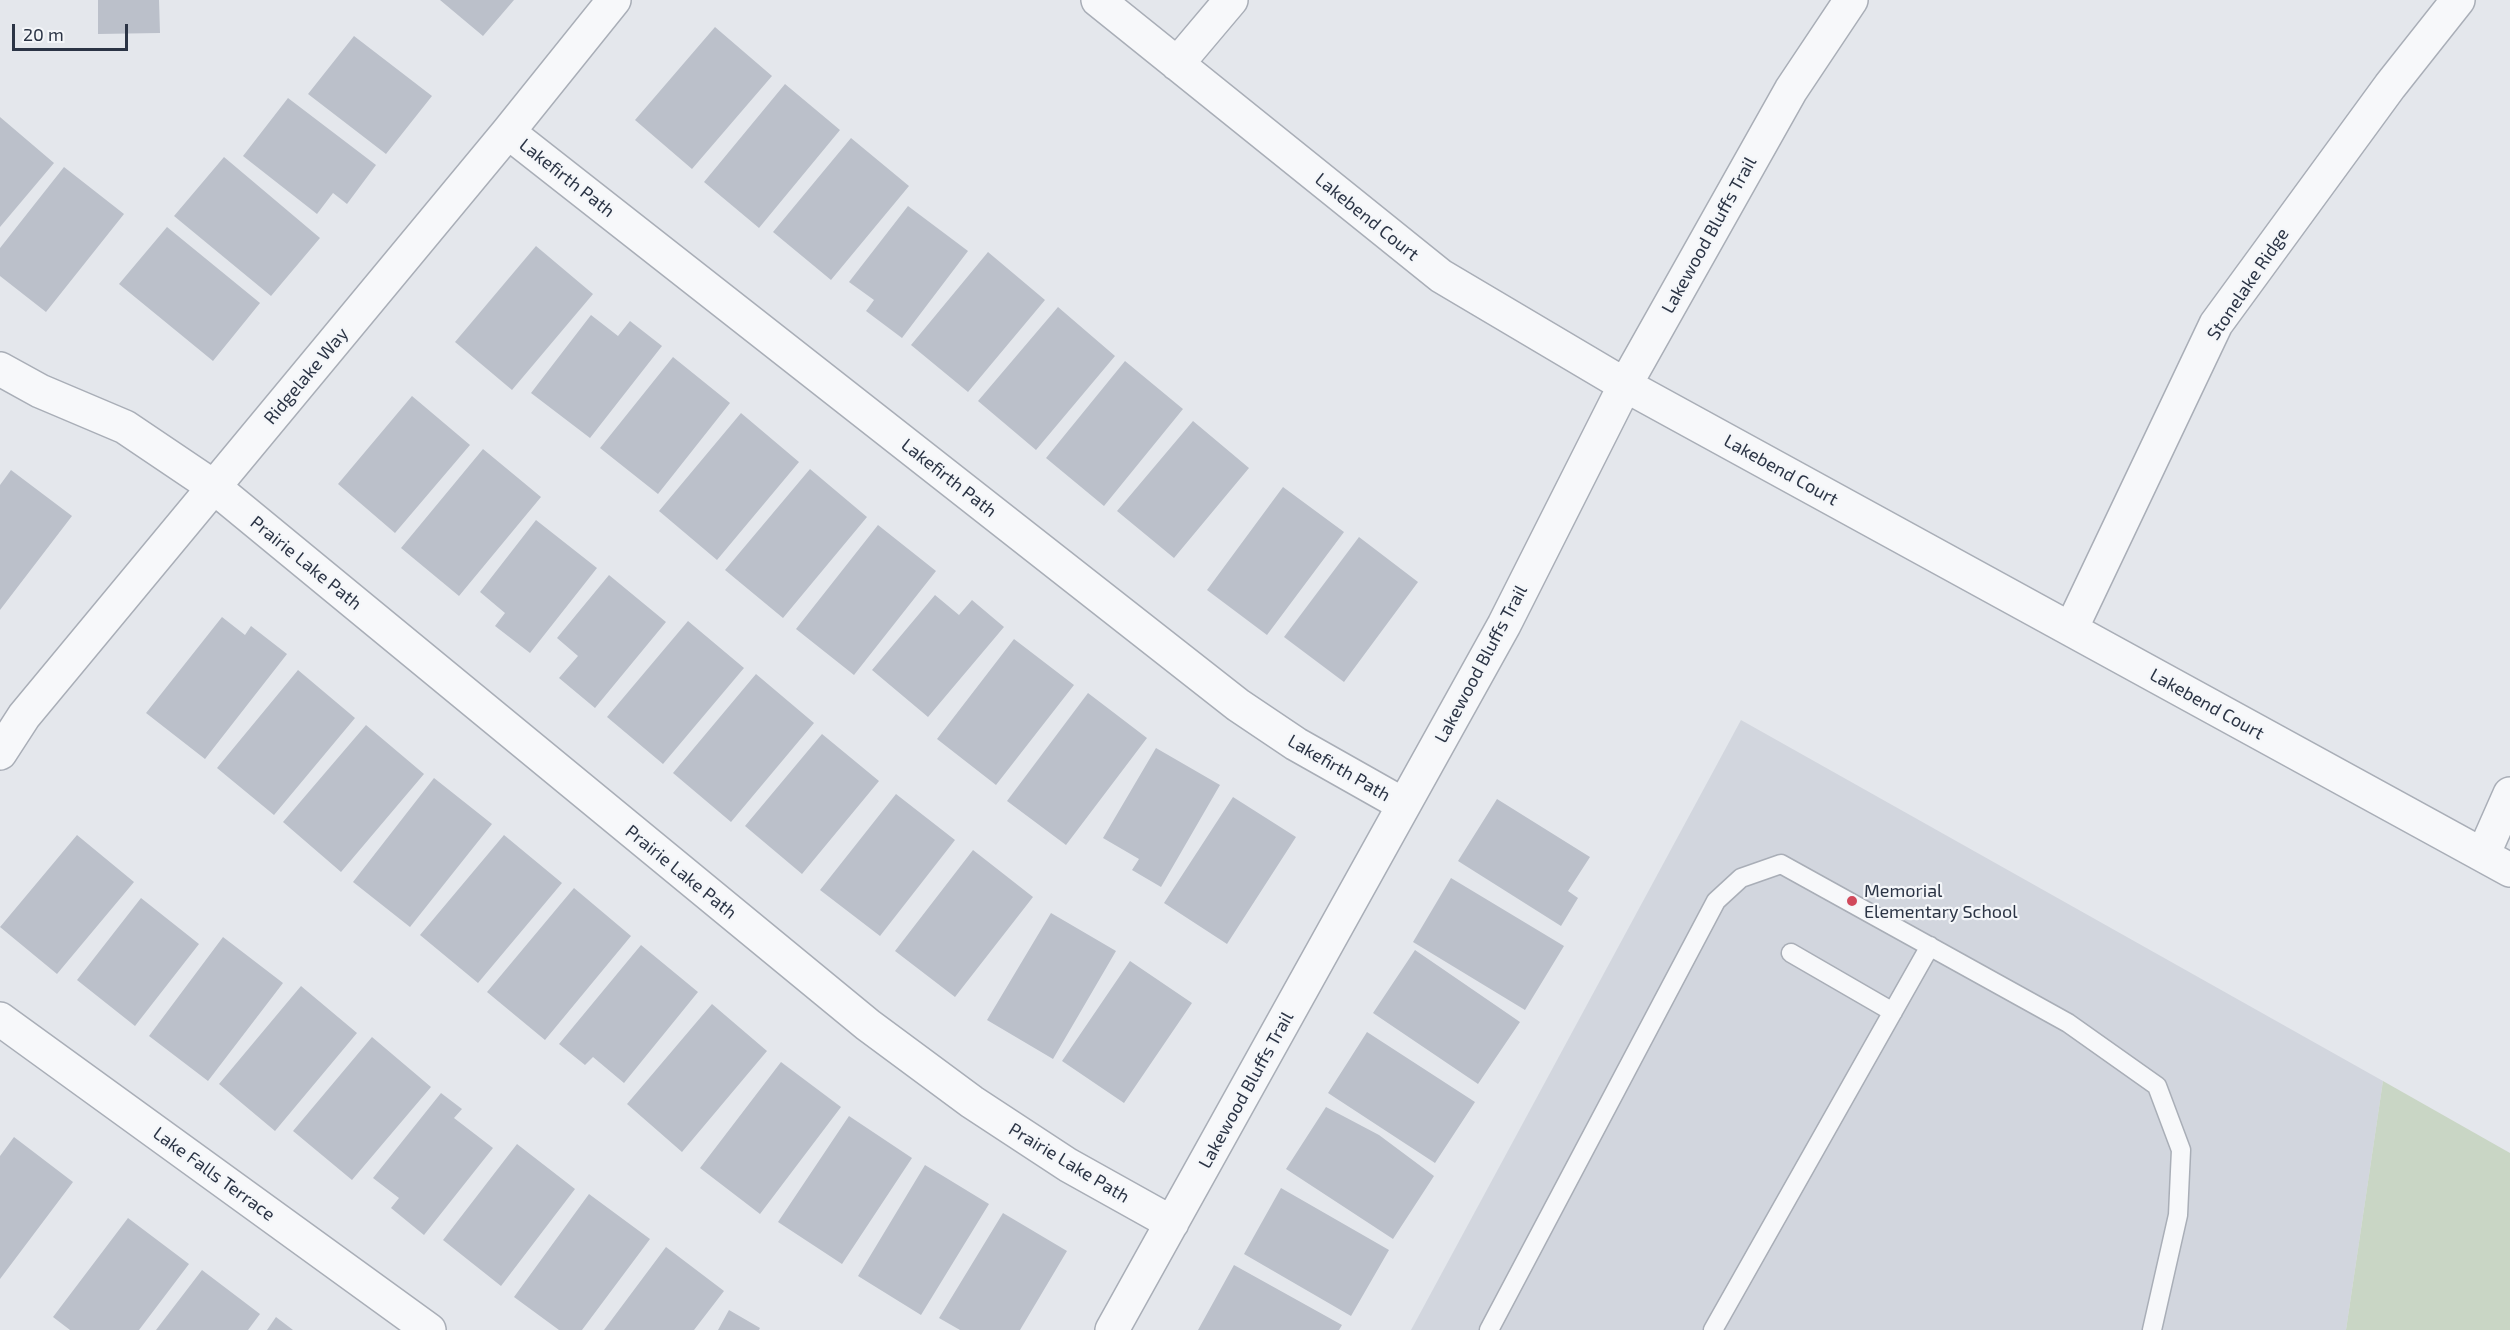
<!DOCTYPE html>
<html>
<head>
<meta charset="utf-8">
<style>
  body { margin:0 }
  #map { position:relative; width:2510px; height:1330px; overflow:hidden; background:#e4e7ec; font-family:"Exo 2",sans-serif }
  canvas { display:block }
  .scale { position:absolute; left:12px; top:24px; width:116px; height:27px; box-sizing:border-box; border:3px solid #2b3445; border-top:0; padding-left:8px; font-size:18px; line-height:21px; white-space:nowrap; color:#2b3445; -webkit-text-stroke:4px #f4f6f9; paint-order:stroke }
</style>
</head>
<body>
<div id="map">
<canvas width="2510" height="1330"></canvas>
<div class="scale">20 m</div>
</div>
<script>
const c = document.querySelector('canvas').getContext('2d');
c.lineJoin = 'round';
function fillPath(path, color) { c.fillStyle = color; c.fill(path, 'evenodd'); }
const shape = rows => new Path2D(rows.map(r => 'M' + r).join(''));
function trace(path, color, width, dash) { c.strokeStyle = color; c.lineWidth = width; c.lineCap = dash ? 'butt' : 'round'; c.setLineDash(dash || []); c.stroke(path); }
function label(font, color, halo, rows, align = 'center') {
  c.font = font + ' "Exo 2",sans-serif'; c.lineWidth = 4.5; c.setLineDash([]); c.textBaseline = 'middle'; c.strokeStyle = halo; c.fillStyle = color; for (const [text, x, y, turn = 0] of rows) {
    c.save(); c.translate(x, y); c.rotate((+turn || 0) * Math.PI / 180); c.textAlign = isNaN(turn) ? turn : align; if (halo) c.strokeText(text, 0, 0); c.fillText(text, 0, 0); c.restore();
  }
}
const built = shape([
  [1741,720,2383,1081,2346,1330,1411,1330]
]);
const green = shape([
  [2383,1081,2510,1153,2510,1330,2346,1330]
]);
const building = shape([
  [98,0,159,0,160,33,98,34],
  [440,0,514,0,483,36],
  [715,27,772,76,692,169,635,120],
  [354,36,432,96,386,154,308,94],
  [785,84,840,130,759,228,704,182],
  [288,98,376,165,347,204,333,193,317,214,243,156],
  [0,117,54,163,0,227],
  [851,138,909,186,831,280,773,232],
  [224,157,320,238,271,296,174,216],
  [64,167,124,214,46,312,0,276,0,248],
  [908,206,968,251,902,338,866,311,874,300,849,282],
  [167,227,260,303,213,361,119,284],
  [536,246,593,294,512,390,455,342],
  [988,252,1045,300,968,392,911,345],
  [1058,307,1115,356,1036,450,978,401],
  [591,315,618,336,630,321,662,346,590,438,531,393],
  [673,357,730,403,658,494,600,448],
  [1125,361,1183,409,1104,506,1046,458],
  [412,396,470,445,395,533,338,484],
  [741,413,799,462,717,560,659,511],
  [1193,421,1249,468,1174,558,1117,511],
  [483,449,541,497,459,596,401,548],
  [810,469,867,517,783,618,725,570],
  [11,470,72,516,0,610,0,485],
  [1283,487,1344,532,1267,635,1207,590],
  [536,520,597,568,530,653,495,626,505,613,480,592],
  [878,525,936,571,854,675,796,629],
  [1359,537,1418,582,1344,682,1284,637],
  [609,575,666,622,595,708,559,678,578,656,557,638],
  [935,595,959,615,972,600,1004,627,928,717,872,670],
  [222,617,245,635,251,626,287,654,205,759,146,713],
  [688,621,744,668,663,764,607,717],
  [1014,639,1074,685,996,785,937,739],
  [298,670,355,718,274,815,217,768],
  [756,674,814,723,731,822,673,773],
  [1088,693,1147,738,1066,845,1007,801],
  [366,725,424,774,341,872,283,822],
  [822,734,879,781,802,874,745,826],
  [1156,748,1220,785,1161,887,1132,870,1139,859,1103,838],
  [434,778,492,824,410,927,353,882],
  [896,794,955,840,880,936,820,890],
  [1233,797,1296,837,1227,944,1164,903],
  [1497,799,1590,857,1568,891,1578,898,1561,926,1458,861],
  [77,835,134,882,57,974,0,927],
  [504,835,562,883,478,983,420,935],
  [973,850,1033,897,955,997,895,951],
  [1451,878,1564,946,1525,1010,1413,942],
  [574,888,631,936,545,1040,487,992],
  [141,898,199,944,135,1026,77,980],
  [1051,913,1116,951,1053,1059,987,1020],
  [223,937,283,983,208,1081,149,1036],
  [641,945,698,992,624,1083,593,1057,585,1065,559,1044],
  [1415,950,1520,1022,1478,1084,1373,1013],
  [1130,961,1192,1003,1124,1103,1062,1061],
  [301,986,357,1033,275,1131,219,1084],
  [712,1004,767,1051,682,1152,627,1104],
  [1367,1032,1475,1102,1435,1163,1328,1093],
  [372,1037,431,1087,352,1180,293,1131],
  [781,1062,841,1107,760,1214,700,1168],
  [441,1093,462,1109,454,1118,493,1148,424,1235,391,1208,399,1198,373,1178],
  [1326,1107,1379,1135,1434,1176,1393,1239,1286,1169],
  [849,1116,912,1158,842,1264,778,1222],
  [14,1137,73,1182,0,1279,0,1156],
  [517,1144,575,1189,501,1286,443,1240],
  [925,1165,989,1204,921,1315,858,1276],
  [1281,1188,1389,1250,1351,1316,1244,1254],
  [589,1194,650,1239,582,1330,559,1330,514,1297],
  [1003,1213,1067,1251,1020,1330,960,1330,939,1318],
  [128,1218,189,1264,139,1330,70,1330,53,1317],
  [666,1247,724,1291,694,1330,604,1330],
  [1234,1265,1342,1325,1339,1330,1198,1330],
  [202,1270,260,1314,248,1330,156,1330],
  [729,1310,760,1328,759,1330,718,1330],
  [276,1317,293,1330,267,1330]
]);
const lane = shape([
  [1791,953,1893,1012],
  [1489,1330,1716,901,1741,878,1781,864,2068,1023,2157,1086,2181,1150,2178,1215,2152,1330],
  [1713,1330,1930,946]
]);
const street = shape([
  [1098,0,1441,276,1625,385,2510,870],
  [1177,64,1231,0],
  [508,132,1238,705,1296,744,1404,805],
  [0,369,40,391,125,427,214,487,868,1025,972,1102,1068,1165,1172,1223],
  [2071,629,2216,324,2390,86,2458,0],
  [0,753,24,716,508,132,614,0],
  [2483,855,2510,794],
  [0,1019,429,1330],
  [1112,1330,1504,625,1625,385,1791,90,1851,0]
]);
const markers = [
  [1852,901,6,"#d1495b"]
];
const streetNames = [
  ["Lakefirth Path",567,178,38],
  ["Lakebend Court",1367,217,39],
  ["Lakewood Bluffs Trail",1709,235,-61],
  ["Stonelake Ridge",2248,284,-56],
  ["Ridgelake Way",306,376,-50],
  ["Lakebend Court",1781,470,29],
  ["Lakefirth Path",949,478,38],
  ["Prairie Lake Path",306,563,39],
  ["Lakewood Bluffs Trail",1481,664,-62],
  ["Lakebend Court",2207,704,29],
  ["Lakefirth Path",1339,768,30],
  ["Prairie Lake Path",681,872,39],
  ["Lakewood Bluffs Trail",1246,1090,-61],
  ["Prairie Lake Path",1069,1163,31],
  ["Lake Falls Terrace",214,1174,36]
];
const poiNames = [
  ["Memorial",1864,891],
  ["Elementary School",1864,912]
];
fillPath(built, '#d2d6de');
fillPath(green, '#c9d6c5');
fillPath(building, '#bbc0ca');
trace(lane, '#a9aeb7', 21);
trace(street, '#a9aeb7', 36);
trace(lane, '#f7f8fa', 18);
trace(street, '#f7f8fa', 33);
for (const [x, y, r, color] of markers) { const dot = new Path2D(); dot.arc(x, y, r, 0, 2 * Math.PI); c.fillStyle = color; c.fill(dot); trace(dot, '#f4f6f9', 2); }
label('18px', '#2b3445', '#f4f6f9', streetNames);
label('18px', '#2b3445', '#f4f6f9', poiNames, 'left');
</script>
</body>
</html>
